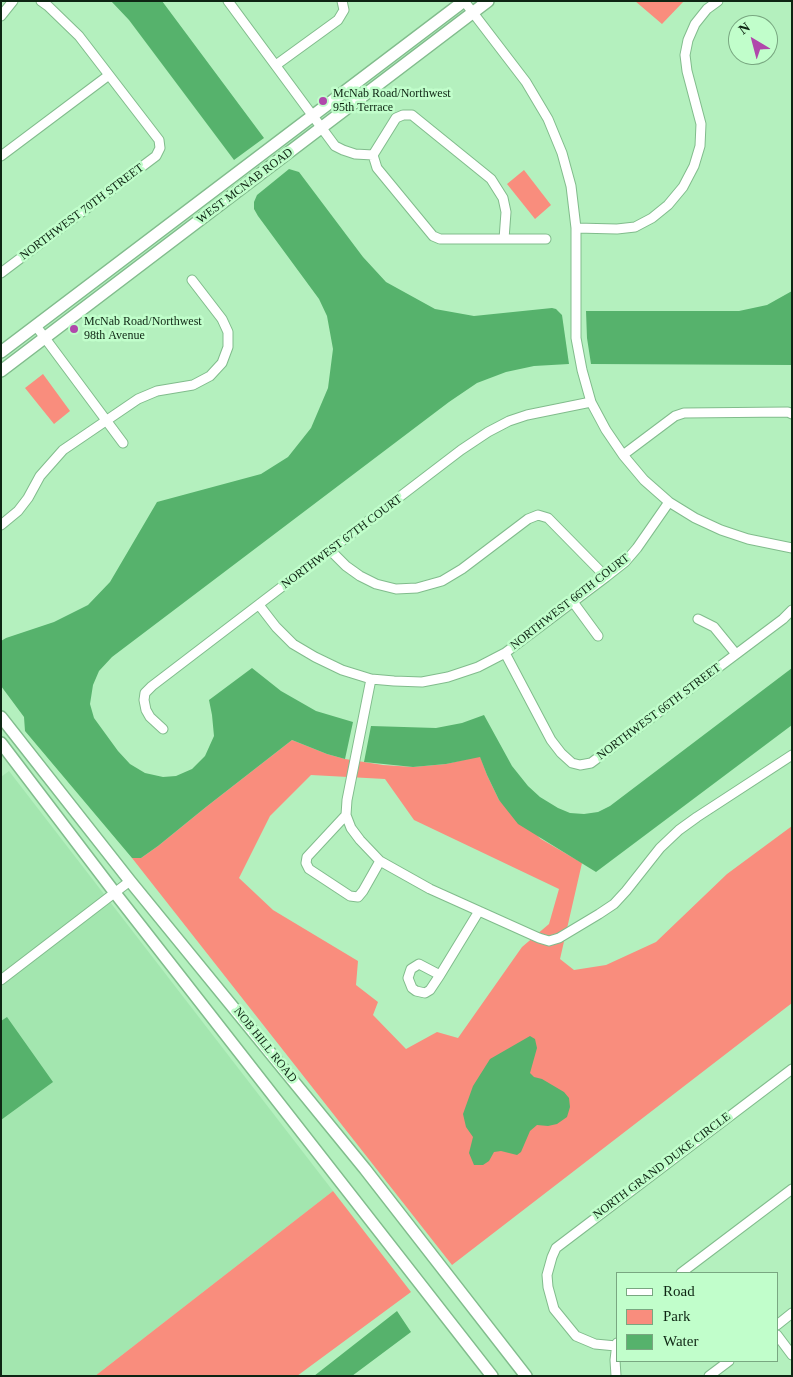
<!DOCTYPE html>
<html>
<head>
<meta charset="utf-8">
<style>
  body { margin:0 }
  #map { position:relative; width:793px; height:1377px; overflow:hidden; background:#b4f0be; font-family:Georgia,serif }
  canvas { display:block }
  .frame { position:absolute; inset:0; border:2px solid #0e2513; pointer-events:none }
  .legend { position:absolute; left:616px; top:1272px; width:162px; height:90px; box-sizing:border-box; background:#c1fecb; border:1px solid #79a781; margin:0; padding:6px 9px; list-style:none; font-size:15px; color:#0e2513 }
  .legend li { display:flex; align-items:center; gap:10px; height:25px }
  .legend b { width:25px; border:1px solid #79a781 }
  .north { position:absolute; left:728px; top:15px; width:50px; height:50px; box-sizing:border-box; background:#c1fecb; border:1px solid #79a781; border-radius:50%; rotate:323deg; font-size:14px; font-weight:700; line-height:20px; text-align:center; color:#0e2513 }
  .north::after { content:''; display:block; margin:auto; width:18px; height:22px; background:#b048ab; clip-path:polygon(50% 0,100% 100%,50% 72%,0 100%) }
</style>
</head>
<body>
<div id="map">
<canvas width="793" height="1377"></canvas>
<div class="frame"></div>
<ul class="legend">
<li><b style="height:6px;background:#fff"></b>Road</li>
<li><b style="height:14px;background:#f98d7d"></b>Park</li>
<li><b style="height:14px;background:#56b26c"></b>Water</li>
</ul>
<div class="north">N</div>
</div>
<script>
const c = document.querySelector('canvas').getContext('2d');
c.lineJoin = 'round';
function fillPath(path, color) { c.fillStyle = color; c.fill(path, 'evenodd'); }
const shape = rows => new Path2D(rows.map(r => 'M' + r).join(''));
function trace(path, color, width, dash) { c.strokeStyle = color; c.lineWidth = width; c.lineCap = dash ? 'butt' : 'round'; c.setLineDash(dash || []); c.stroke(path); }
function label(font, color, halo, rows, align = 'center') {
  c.font = font + ' Georgia,serif'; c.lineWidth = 5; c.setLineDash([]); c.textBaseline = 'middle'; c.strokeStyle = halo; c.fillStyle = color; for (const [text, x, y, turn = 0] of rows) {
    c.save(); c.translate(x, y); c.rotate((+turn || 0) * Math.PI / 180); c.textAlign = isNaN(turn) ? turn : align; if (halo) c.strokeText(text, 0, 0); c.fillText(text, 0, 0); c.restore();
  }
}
const built = shape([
  [9,771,333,1191,95,1376,1,1376,1,777]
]);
const green = shape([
  [635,1,684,1,662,24],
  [524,170,551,205,535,219,507,184],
  [43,374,70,411,54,424,25,388],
  [292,740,327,754,345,759,383,765,413,767,446,764,480,756,487,775,499,800,541,839,582,863,560,959,574,970,606,965,656,942,727,874,792,826,792,1003,452,1265,132,858,141,858,158,846,206,807],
  [311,775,385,779,414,820,559,889,549,924,522,947,458,1038,437,1032,406,1049,373,1015,378,1002,356,985,358,961,273,910,239,878,270,816],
  [333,1191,411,1292,297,1376,95,1376]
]);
const water = shape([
  [111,1,162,1,264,138,234,160,129,20],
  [289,169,299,172,363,257,386,282,435,309,474,316,552,308,556,309,562,315,569,364,534,366,506,372,477,383,449,402,112,657,99,671,93,685,90,704,94,718,118,751,130,764,145,773,163,777,176,776,192,769,205,756,214,736,212,715,209,700,252,668,281,691,316,711,353,722,345,759,327,754,292,740,206,807,158,846,141,858,132,858,25,731,24,717,1,686,1,641,6,638,54,622,88,605,110,582,157,502,261,474,288,457,311,428,328,388,333,349,327,316,319,299,258,216,254,209,254,202,257,195],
  [792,291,792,365,591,364,587,338,586,311,739,311,767,305],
  [792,668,792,725,596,872,518,824,499,800,487,775,480,757,446,764,413,767,364,762,371,726,436,728,462,723,484,715,512,766,528,786,540,797,558,808,570,813,584,814,598,812,610,806],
  [7,1017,53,1082,1,1120,1,1021],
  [530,1036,535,1039,537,1048,530,1073,534,1077,542,1079,564,1092,569,1098,570,1107,567,1117,557,1124,548,1126,537,1125,530,1131,521,1152,517,1155,501,1151,494,1152,489,1161,483,1165,474,1165,469,1153,473,1137,466,1127,463,1114,473,1086,490,1059],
  [397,1311,411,1332,352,1376,314,1376]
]);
const minor = shape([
  [228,1,335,146,343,150,355,154,373,155],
  [464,1,526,82,548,119,562,153,571,186,576,228,576,338,582,370,591,402,606,430,623,455,644,480,669,502,695,518,721,530,748,539,792,548],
  [1,16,13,1],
  [276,65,338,20,344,10,342,1],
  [1,156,109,75],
  [576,228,617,229,635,227,652,218,668,205,683,187,694,166,700,146,701,124,687,71,685,55,688,40,695,24,707,9,718,1],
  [504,239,506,212,503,198,491,179,412,115,403,115,396,118,373,155,377,168,433,236,440,239,546,239],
  [1,273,156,156,160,148,159,140,79,36,48,6,41,1],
  [36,326,123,443],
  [623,455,675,416,684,413,788,412,792,414],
  [1,525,18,511,28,498,40,476,63,450,138,399,157,391,193,385,210,376,222,363,228,347,228,332,222,319,192,280],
  [331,551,346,566,360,576,376,584,396,589,417,588,442,581,462,569,528,519,538,515,548,518,606,577],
  [573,602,598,636],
  [259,605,276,627,293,644,315,657,342,670,371,679,394,681,422,682,448,677,478,667,505,653,606,577,625,562,637,548,669,502],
  [698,619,714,627,736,654],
  [505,653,551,740,561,753,572,763,580,765,591,763,783,619,792,610],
  [371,679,347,800,346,815,351,828,360,840,380,861,430,889,539,938,549,941,559,938,599,914,614,904,626,891,660,848,679,830,697,817,792,755],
  [163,729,150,717,146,710,144,700,145,693,152,686,461,450,488,432,509,421,527,415,591,402],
  [346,815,307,857,306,863,309,869,350,896,358,897,363,891,380,861],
  [440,975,419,964,411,969,408,978,412,988,416,991,425,993,430,990,440,975,479,911],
  [1,980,130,881],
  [681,1273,792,1189],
  [777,1325,792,1313],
  [777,1335,792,1355],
  [616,1346,595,1344,576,1336,554,1309,548,1287,547,1275,552,1257,556,1248,792,1069],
  [616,1376,615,1360,617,1343],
  [709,1376,729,1361]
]);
const major = shape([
  [1,352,464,1],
  [1,371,488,1],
  [1,717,130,881,365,1169,526,1376],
  [1,743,115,893,492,1376]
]);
const markers = [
  [323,101,5,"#b048ab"],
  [74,329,5,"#b048ab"]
];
const poiNames = [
  ["McNab Road/Northwest",333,94],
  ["95th Terrace",333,108],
  ["McNab Road/Northwest",84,322],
  ["98th Avenue",84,336]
];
const streetNames = [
  ["WEST MCNAB ROAD",245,186,-37],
  ["NORTHWEST 70TH STREET",82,212,-37],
  ["NORTHWEST 67TH COURT",342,542,-37],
  ["NORTHWEST 66TH COURT",570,602,-38],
  ["NORTHWEST 66TH STREET",659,712,-37],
  ["NOB HILL ROAD",265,1045,51],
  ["NORTH GRAND DUKE CIRCLE",662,1166,-37]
];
fillPath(built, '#a3e6af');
fillPath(green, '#f98d7d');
fillPath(water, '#56b26c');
trace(minor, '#81bc8c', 11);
trace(major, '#81bc8c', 14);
trace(minor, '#fff', 9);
trace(major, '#fff', 11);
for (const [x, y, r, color] of markers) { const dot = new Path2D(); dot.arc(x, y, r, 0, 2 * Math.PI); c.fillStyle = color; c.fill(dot); trace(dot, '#c1fecb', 2); }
label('12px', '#0e2513', '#c1fecb', poiNames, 'left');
label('12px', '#0e2513', '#c1fecb', streetNames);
</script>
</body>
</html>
